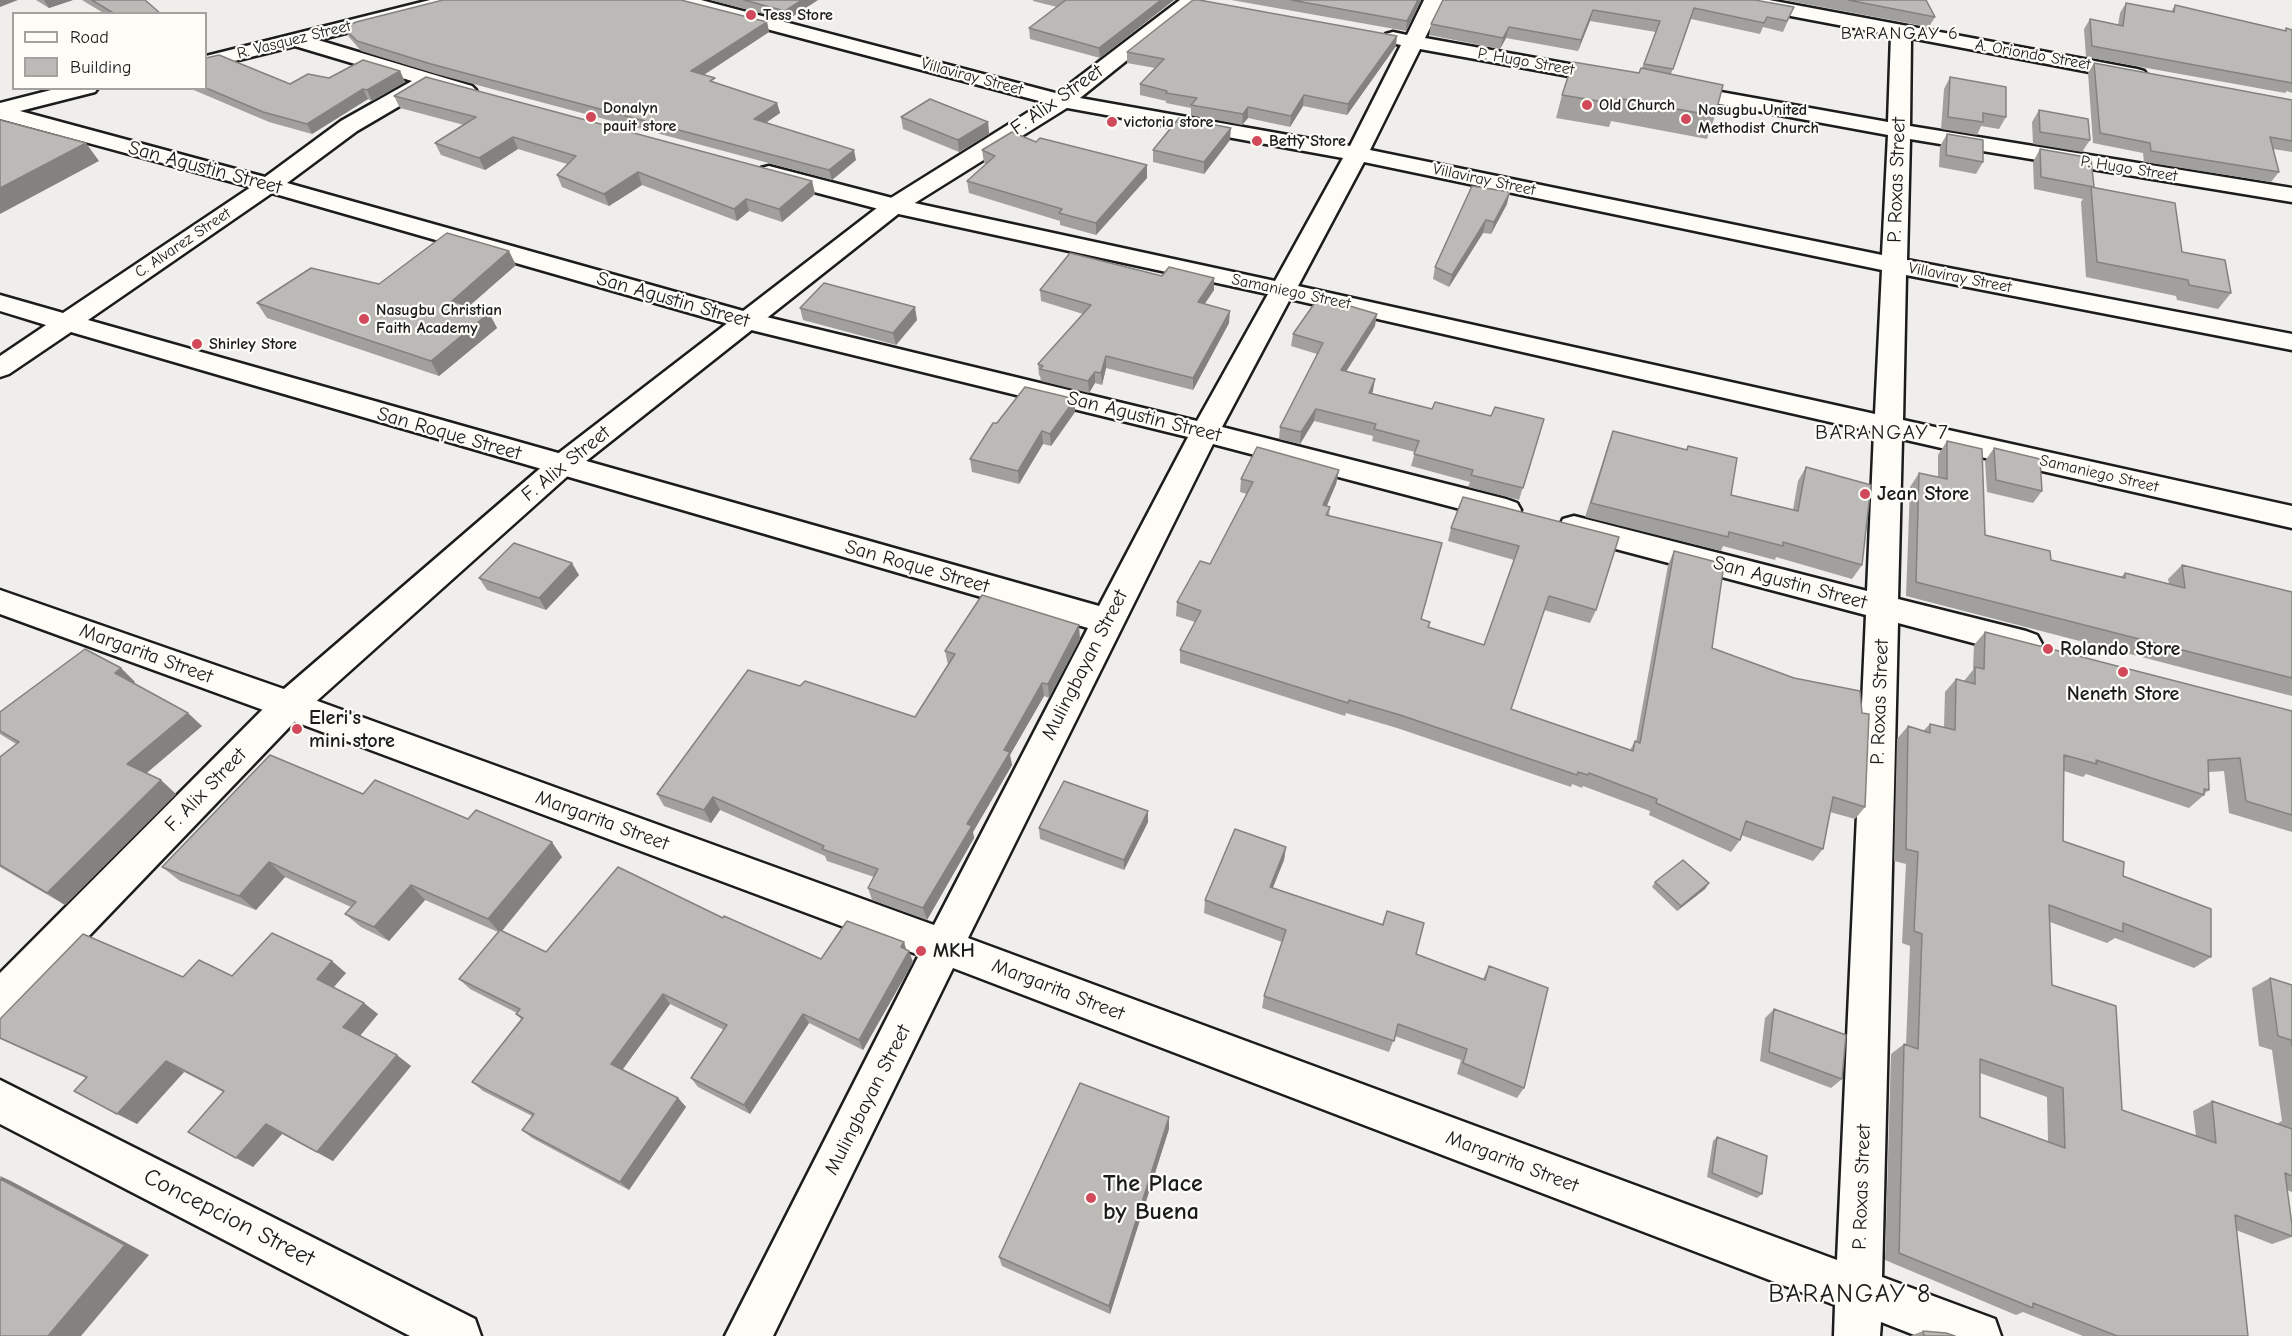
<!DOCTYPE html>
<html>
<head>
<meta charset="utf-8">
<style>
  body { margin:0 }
  #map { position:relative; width:2292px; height:1336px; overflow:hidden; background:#f0eeea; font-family:"Comic Neue",sans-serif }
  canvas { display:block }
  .legend { position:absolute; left:12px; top:12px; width:195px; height:78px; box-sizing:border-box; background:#fdfcf7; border:2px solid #a3a29f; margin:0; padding:8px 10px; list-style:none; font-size:18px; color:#1c1c1c }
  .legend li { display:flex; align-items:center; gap:12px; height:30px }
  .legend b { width:30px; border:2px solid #a3a29f }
</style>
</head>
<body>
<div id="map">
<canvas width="2292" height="1336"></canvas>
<ul class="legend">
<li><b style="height:8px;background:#fdfcf7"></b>Road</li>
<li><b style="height:16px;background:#bbbab6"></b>Building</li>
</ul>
</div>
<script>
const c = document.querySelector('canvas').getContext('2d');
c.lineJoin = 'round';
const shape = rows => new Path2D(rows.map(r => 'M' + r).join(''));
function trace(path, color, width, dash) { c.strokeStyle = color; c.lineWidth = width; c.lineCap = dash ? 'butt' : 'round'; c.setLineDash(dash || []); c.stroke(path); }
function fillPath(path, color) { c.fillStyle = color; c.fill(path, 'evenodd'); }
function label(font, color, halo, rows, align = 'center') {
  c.font = font + ' "Comic Neue",sans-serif'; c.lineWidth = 4.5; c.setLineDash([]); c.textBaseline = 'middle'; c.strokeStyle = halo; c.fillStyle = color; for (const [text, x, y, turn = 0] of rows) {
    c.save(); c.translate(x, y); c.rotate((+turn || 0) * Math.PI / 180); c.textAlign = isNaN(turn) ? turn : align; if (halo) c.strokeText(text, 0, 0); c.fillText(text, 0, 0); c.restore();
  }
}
const minor = shape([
  [430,0,463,0,460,4,318,40,472,86,476,90,472,94,465,96,432,87,357,131,287,183,754,314,1197,421,1268,294,894,213,761,178,758,173,761,168,769,166,896,199,1275,281,1343,158,1062,107,672,4,669,0,701,0,1063,95,1350,146,1401,45,1386,42,1383,38,1386,34,1393,32,1407,35,1424,0,1444,0,1425,38,1613,72,1620,74,1623,78,1620,82,1613,84,1420,49,1370,150,1882,255,1888,135,1676,96,1669,94,1665,90,1669,86,1676,84,1888,122,1891,35,1738,6,1728,0,1769,0,2137,69,2144,71,2147,75,2144,79,2137,81,1911,38,1910,126,2292,188,2292,202,1910,139,1907,260,2292,334,2292,350,1906,275,1903,420,2292,506,2292,528,1902,439,1898,599,2026,631,2037,635,2042,644,2037,653,2026,657,1898,623,1882,1277,1995,1319,2001,1336,1917,1336,1881,1322,1880,1336,1834,1336,1835,1305,953,968,773,1336,725,1336,919,955,277,715,0,614,0,590,301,695,934,925,1088,628,71,332,9,374,0,377,0,356,46,325,0,311,0,295,63,313,251,187,0,119,0,103,59,88,98,88,95,92,20,111,265,177,341,121,412,81,295,46,206,68,206,56,430,0],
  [1364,162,1882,270,1875,414,1298,286,1364,162],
  [272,193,739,327,1188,437,1099,606,88,320,272,193],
  [1290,299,1874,432,1867,591,1574,516,1563,519,1559,527,1563,535,1574,538,1866,615,1837,1260,968,938,1213,444,1506,521,1517,517,1521,510,1517,503,1506,499,1222,427,1290,299],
  [0,1080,475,1319,481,1336,410,1336,0,1124,0,1080]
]);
const secondary = shape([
  [1180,0,1202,0,1070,106,902,211,571,473,301,715,14,1014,0,1020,0,973,277,695,551,459,886,201,1054,96,1180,0]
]);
const wall = shape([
  [36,0,73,0,49,8],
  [82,0,145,0,161,14,105,14],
  [710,0,818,0,787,20],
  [1033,0,1174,0,1100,58,1030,39,1029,28,1057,7,1033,1],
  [1231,0,1421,0,1406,31],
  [1443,0,1794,7,1783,32,1763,27,1760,34,1691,19,1671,74,1715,116,1707,139,1611,121,1609,127,1556,118,1562,95,1639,73,1642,68,1656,32,1590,21,1578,51,1506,38,1500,49,1429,35,1431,24],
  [1784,0,1926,0,1935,17,1929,27],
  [2126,3,2171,12,2175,5,2285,31,2286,28,2292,30,2292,93,2287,91,2285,93,2086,57,2084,29,2090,19,2118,25,2120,13],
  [767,22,769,32,704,75,717,84,777,103,780,113,766,122,856,160,832,180,436,74,361,51,349,37,344,28],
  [1396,46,1347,115,1303,106,1290,127,1248,118,1242,125,1191,115,1191,108,1166,103,1166,101,1140,95,1140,84,1155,68,1127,63,1127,52],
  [206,58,290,84,329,78,400,71,405,82,372,101,368,99,312,134,269,122,189,88,206,88],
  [2094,63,2292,100,2292,152,2273,149,2279,172,2271,182,2144,162,2143,153,2093,143,2088,73],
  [1950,77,2006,117,1999,129,1981,126,1977,135,1941,129,1944,89],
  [394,96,812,181,815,194,782,222,749,211,737,221,642,185,609,206,562,187,557,175,567,164,518,149,485,170,441,155,435,143,464,125,400,108],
  [2039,110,2090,140,2082,152,2033,144,2032,122],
  [901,117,988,122,989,134,959,152,903,129],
  [1947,134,1983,162,1976,174,1939,167,1940,146],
  [1230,140,1204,174,1153,162,1153,150],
  [1036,142,1147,178,1096,235,1060,225,1060,221,969,193,967,181,986,164,984,163,982,150],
  [2040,149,2182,252,2231,293,2218,309,2177,300,2176,296,2086,277,2081,202,2083,199,2034,189,2033,162],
  [1472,186,1507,204,1491,234,1483,233,1449,287,1433,279,1435,267],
  [516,265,469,306,489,313,497,328,439,376,267,318,257,303,379,284],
  [1162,276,1214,278,1214,290,1204,304,1229,323,1193,390,1106,368,1102,385,1095,383,1089,393,1041,381,1040,376,1039,375,1038,364,1083,314,1041,301,1040,290],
  [800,308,917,320,896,345,803,320],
  [1375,326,1346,372,1373,391,1372,393,1432,409,1491,416,1544,419,1519,500,1468,487,1470,482,1411,466,1415,452,1372,441,1373,436,1314,421,1300,444,1279,439,1280,427,1317,354,1291,346,1293,334],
  [1075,412,1051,446,1043,444,1019,484,972,472,970,459,997,423],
  [1613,431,1686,450,1688,446,1731,495,1793,510,1798,481,1806,467,1862,565,1852,579,1776,557,1775,560,1723,546,1721,551,1585,517,1608,445],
  [1947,441,1985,535,2051,560,2121,577,2125,573,2169,584,2168,579,2182,565,2292,592,2292,696,1906,596,1910,487,1919,473,1938,477,1938,455],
  [1994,448,2042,491,2033,503,1987,492,1985,461],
  [1339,470,1336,484,1327,506,1330,507,1329,516,1421,619,1428,627,1484,645,1514,560,1448,541,1451,528,1463,497,1596,610,1590,623,1544,610,1511,709,1630,750,1635,741,1636,742,1668,565,1674,551,1712,648,1865,807,1855,819,1830,812,1823,849,1813,861,1741,835,1740,840,1731,852,1649,815,1650,811,1583,786,1582,788,1572,784,1571,787,1397,728,1346,713,1345,716,1180,663,1180,650,1195,622,1176,616,1177,602,1210,564,1247,494,1240,492,1241,479],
  [579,575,546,610,487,590,479,578],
  [1985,632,2292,711,2292,832,2229,813,2224,771,2209,772,2209,790,2204,794,2204,795,2189,808,2086,774,2083,777,2064,771,2063,841,2123,876,2211,957,2194,968,2115,938,2107,943,2050,922,2052,985,2122,1110,2196,1136,2193,1111,2212,1101,2276,1124,2282,1121,2272,1050,2259,1046,2252,988,2270,978,2292,985,2292,1192,2287,1190,2292,1225,2292,1237,2272,1244,2236,1230,2248,1336,2083,1336,2023,1312,2016,1315,1885,1260,1891,1054,1904,1044,1906,1045,1910,946,1902,943,1906,864,1894,861,1897,739,1908,726,1923,731,1930,724,1944,727,1945,692,1956,679,1964,681,1973,670,1974,645],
  [1980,1073,2047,1097,2048,1142,1980,1117],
  [1080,639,1049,698,1044,696,1010,755,1012,765,973,832,974,838,927,920,872,900,868,888,874,877,827,861,825,856,720,810,711,823,664,806,657,794,800,686,915,717,948,665,945,651],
  [121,668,135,682,134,683,202,726,146,773,176,794,65,905,0,867,0,757,16,744,0,734,0,712],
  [363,794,468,819,562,857,502,931,546,952,723,918,821,959,904,942,906,950,913,962,863,1050,809,1023,750,1114,698,1087,691,1078,724,1030,670,1004,623,1069,678,1098,686,1107,629,1190,532,1138,522,1130,532,1116,483,1091,472,1082,521,1019,516,1014,517,1013,470,989,459,979,498,932,425,900,389,941,361,927,345,914,351,907,285,877,256,910,180,881,162,867],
  [1148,811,1148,822,1124,870,1040,839,1039,828],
  [1286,847,1284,860,1272,888,1382,924,1387,911,1416,954,1483,979,1489,966,1524,1088,1517,1098,1457,1074,1461,1060,1395,1036,1389,1052,1262,1008,1264,996,1282,942,1204,913,1205,900],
  [1655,882,1709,883,1705,889,1677,911,1652,887],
  [346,973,334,987,378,1014,360,1036,411,1066,333,1161,282,1134,253,1167,223,1092,184,1072,137,1124,86,1078,0,1039,0,1019,183,977],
  [1774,1009,1842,1079,1831,1088,1760,1061,1765,1018],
  [1169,1129,1110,1314,1002,1266,999,1257],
  [1717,1137,1762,1194,1757,1198,1707,1177,1713,1141],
  [1923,1331,1955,1336,1910,1336]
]);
const shadedWall = shape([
  [0,0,18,0,0,7],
  [44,0,73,0,49,8],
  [802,0,818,0,787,20,785,11],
  [1161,0,1174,0,1100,58,1099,48],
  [1418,0,1421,0,1406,31,1407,21],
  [1593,10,1590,21,1578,51,1581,40],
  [767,22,769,32,694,81,691,71],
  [1509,27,1506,38,1500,49,1503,38],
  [1397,36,1396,46,1347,115,1348,104],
  [400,71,405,82,372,101,367,90],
  [363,89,368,99,312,134,307,124],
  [1304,95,1303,106,1290,127,1291,116],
  [777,103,780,113,757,129,754,119],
  [1248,107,1248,118,1242,125,1243,114],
  [988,122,989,134,959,152,958,140],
  [1231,128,1230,140,1204,174,1204,162],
  [513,137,518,149,485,170,479,158],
  [86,143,99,161,0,214,0,188],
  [854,150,856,160,832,180,829,170],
  [1147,165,1147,178,1096,235,1096,223],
  [638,172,642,185,609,206,604,194],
  [812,181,815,194,782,222,779,209],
  [1510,192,1507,204,1491,234,1494,222],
  [746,199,749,211,737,221,734,209],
  [1486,220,1483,233,1449,287,1452,275],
  [509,251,516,265,459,315,452,301],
  [1214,278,1214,290,1198,314,1198,302],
  [915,307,917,320,896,345,893,333],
  [1230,311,1229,323,1193,390,1193,378],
  [489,313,497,328,439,376,431,361],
  [1377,314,1375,326,1339,382,1341,370],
  [1106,356,1106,368,1102,385,1101,373],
  [1095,372,1095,383,1089,393,1088,381],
  [1375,379,1373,391,1367,405,1369,393],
  [1075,399,1075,412,1051,446,1050,434],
  [1316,409,1314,421,1300,444,1301,432],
  [1042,431,1043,444,1019,484,1018,471],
  [1339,470,1336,484,1321,518,1323,505],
  [572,563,579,575,546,610,539,598],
  [1079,625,1080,639,1049,698,1048,684],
  [121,668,135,682,129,687,115,673],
  [1042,683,1044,696,1010,755,1012,765,973,832,974,838,927,920,923,908,967,824,1004,750],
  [188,713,202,726,142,777,127,764],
  [161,780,176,794,65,905,47,893],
  [713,797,720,810,711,823,704,810],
  [1148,811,1148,822,1124,870,1124,860],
  [552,842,562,857,500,933,488,919],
  [1286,847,1284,860,1268,900,1270,887],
  [269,862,285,877,256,910,239,896],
  [1709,883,1705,889,1677,911,1681,906],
  [411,885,425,900,389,941,374,927],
  [904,942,907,953,901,947],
  [909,951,913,962,863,1050,859,1040],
  [332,961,346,973,331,990,317,979],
  [663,994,670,1004,620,1073,611,1064],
  [364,1003,378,1014,358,1038,343,1027],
  [803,1014,809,1023,750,1114,744,1105],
  [397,1055,411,1066,333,1161,317,1152],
  [166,1061,184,1072,137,1124,117,1114],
  [678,1098,686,1107,629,1190,620,1182],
  [1169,1117,1169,1129,1110,1314,1109,1306],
  [266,1124,282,1134,253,1167,236,1158],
  [0,1176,11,1181,149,1255,81,1336,48,1336]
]);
const building = shape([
  [92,0,145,0,161,14,115,14,92,0],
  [443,0,681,0,767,22,691,71,715,78,710,81,777,103,754,119,854,150,829,170,431,64,357,41,344,28,356,22,443,0],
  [744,0,802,0,785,11,744,0],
  [1066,0,1161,0,1099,48,1029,28,1066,0],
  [1193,0,1199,0,1397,36,1348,104,1304,95,1291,116,1248,107,1243,114,1191,105,1197,98,1166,93,1167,91,1140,84,1164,59,1127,52,1193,0],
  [1291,0,1418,0,1407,21,1291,0],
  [1443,0,1755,0,1794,7,1787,21,1767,17,1764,23,1694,8,1673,69,1644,64,1660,21,1593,10,1581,40,1509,27,1503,38,1431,24,1443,0],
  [1848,0,1926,0,1935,17,1848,0],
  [2126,3,2174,12,2175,5,2286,31,2286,28,2292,30,2292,83,2092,46,2090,19,2123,26,2126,3],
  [219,55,290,84,308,74,329,78,363,60,400,71,367,90,363,89,307,124,263,112,206,88,206,58,219,55],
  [1573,62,1639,73,1641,68,1723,85,1715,116,1617,98,1616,104,1562,95,1573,62],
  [2094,63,2292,100,2292,141,2270,137,2279,172,2151,151,2150,143,2100,133,2094,63],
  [426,77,812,181,779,209,746,199,734,209,638,172,604,194,557,175,576,156,513,137,479,158,435,143,476,117,394,96,426,77],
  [1950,77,2006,87,2006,117,1983,113,1983,122,1948,117,1950,77],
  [930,99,988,122,958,140,901,117,930,99],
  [2039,110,2088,119,2090,140,2040,132,2039,110],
  [1179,118,1231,128,1204,162,1153,150,1179,118],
  [0,120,86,143,0,188,0,120],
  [1012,132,1036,142,1040,138,1147,165,1096,223,1059,213,1062,209,967,181,995,156,982,150,1012,132],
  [1947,134,1983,140,1983,162,1946,155,1947,134],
  [2040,149,2091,158,2094,187,2041,177,2040,149],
  [1472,186,1510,192,1494,222,1486,220,1452,275,1435,267,1472,186],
  [2091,187,2175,203,2182,252,2225,260,2231,293,2189,285,2188,280,2097,262,2091,187],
  [447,233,509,251,452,301,489,313,431,361,257,303,311,268,379,284,447,233],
  [1070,253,1162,276,1169,267,1214,278,1198,302,1230,311,1193,378,1106,356,1101,373,1095,372,1088,381,1040,369,1043,366,1038,364,1091,305,1040,290,1070,253],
  [824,283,915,307,893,333,800,308,824,283],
  [1319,297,1377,314,1341,370,1375,379,1369,393,1432,409,1435,402,1491,416,1495,407,1544,419,1523,488,1471,475,1473,470,1414,454,1419,441,1374,429,1376,424,1316,409,1301,432,1280,427,1323,343,1293,334,1319,297],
  [1025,387,1075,399,1050,434,1042,431,1018,471,970,459,993,423,997,423,1025,387],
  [1613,431,1687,450,1688,446,1737,458,1731,495,1798,511,1806,467,1871,485,1862,565,1783,542,1783,546,1729,532,1728,537,1591,503,1613,431],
  [1947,441,1982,449,1985,535,2050,551,2051,560,2125,578,2125,573,2185,588,2182,565,2292,592,2292,678,1916,582,1919,473,1947,479,1947,441],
  [1257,447,1339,470,1323,505,1330,507,1326,515,1442,543,1421,619,1430,622,1428,627,1484,645,1519,546,1451,528,1463,497,1619,537,1596,610,1549,596,1511,709,1633,751,1635,741,1640,743,1674,551,1724,564,1712,648,1794,678,1860,691,1862,713,1869,714,1865,807,1833,797,1823,849,1746,821,1740,840,1656,803,1657,799,1589,773,1588,775,1578,772,1577,775,1400,715,1349,700,1348,703,1180,650,1201,611,1177,602,1200,561,1210,564,1253,482,1241,479,1257,447],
  [1994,448,2040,459,2042,491,1996,480,1994,448],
  [514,543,572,563,539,598,479,578,514,543],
  [982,595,1079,625,1048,684,1042,683,1004,750,1010,752,967,824,972,826,923,908,868,888,878,869,822,849,824,846,713,797,704,810,657,794,748,670,800,686,805,681,915,717,955,654,945,651,982,595],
  [1985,632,2292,711,2292,815,2246,801,2240,758,2208,760,2209,790,2204,789,2204,795,2096,760,2097,764,2064,755,2063,841,2124,862,2123,876,2211,909,2211,957,2123,923,2123,932,2049,905,2052,985,2116,1006,2122,1110,2216,1143,2212,1101,2292,1129,2292,1176,2285,1173,2292,1225,2292,1236,2235,1215,2248,1336,2117,1336,2033,1303,2033,1308,1899,1253,1904,1044,1918,1049,1922,934,1914,931,1918,852,1906,849,1908,726,1930,733,1930,724,1955,730,1956,679,1975,684,1975,667,1984,669,1985,632],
  [1980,1059,2063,1088,2065,1148,1980,1117,1980,1059],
  [85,649,121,668,115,673,188,713,127,764,161,780,47,893,0,865,0,757,19,742,0,731,0,712,85,649],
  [270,755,363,794,375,780,468,819,476,810,552,842,488,919,411,885,374,927,345,914,356,902,269,862,239,896,162,867,270,755],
  [1064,781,1148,811,1124,860,1039,828,1064,781],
  [1235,829,1286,847,1270,887,1383,925,1387,911,1424,923,1416,954,1485,980,1489,966,1548,988,1524,1088,1463,1063,1467,1049,1398,1024,1394,1041,1264,996,1286,930,1205,900,1235,829],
  [1683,860,1709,883,1681,906,1655,882,1683,860],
  [618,867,723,918,724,916,821,959,847,921,904,942,901,947,909,951,859,1040,803,1014,744,1105,691,1078,727,1025,663,994,611,1064,678,1098,620,1182,522,1130,534,1114,472,1082,523,1018,516,1014,520,1009,459,979,500,930,546,952,618,867],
  [272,933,332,961,317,979,364,1003,343,1027,397,1055,317,1152,266,1124,236,1158,188,1132,224,1091,166,1061,117,1114,74,1091,87,1077,0,1038,0,1019,83,934,183,977,199,960,232,976,272,933],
  [2270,978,2292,985,2292,1046,2291,1040,2278,1036,2270,978],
  [1774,1009,1846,1035,1842,1079,1769,1052,1774,1009],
  [1080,1083,1169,1117,1109,1306,999,1257,1080,1083],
  [1717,1137,1767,1156,1762,1194,1712,1173,1717,1137],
  [0,1179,125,1245,48,1336,0,1336,0,1179],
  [1923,1331,1946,1333,1955,1336,1924,1336,1923,1331]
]);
const markers = [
  [751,15,6,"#d1495b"],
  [1587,105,6,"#d1495b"],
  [591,117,6,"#d1495b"],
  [1686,119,6,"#d1495b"],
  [1112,122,6,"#d1495b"],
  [1257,141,6,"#d1495b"],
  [364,319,6,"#d1495b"],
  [197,344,6,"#d1495b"],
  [1865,494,6,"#d1495b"],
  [2048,649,6,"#d1495b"],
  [2123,672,6,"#d1495b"],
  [297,729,6,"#d1495b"],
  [921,951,6,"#d1495b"],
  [1091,1198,6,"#d1495b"]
];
const farPoinames = [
  ["Tess Store",763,15],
  ["Old Church",1599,105],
  ["Donalyn",603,108],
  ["pauit store",603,126],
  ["Nasugbu United",1698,110],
  ["Methodist Church",1698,128],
  ["victoria store",1124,122],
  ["Betty Store",1269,141],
  ["Nasugbu Christian",376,310],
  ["Faith Academy",376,328],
  ["Shirley Store",209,344]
];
const farStreetnames = [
  ["R. Vasquez Street",294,40,-14],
  ["A. Oriondo Street",2033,55,10],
  ["P. Hugo Street",1526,62,10],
  ["Villaviray Street",972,77,15],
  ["P. Hugo Street",2129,169,9],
  ["Villaviray Street",1484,180,12],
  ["C. Alvarez Street",183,243,-34],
  ["Villaviray Street",1960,278,11],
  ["Samaniego Street",1291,292,12],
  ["Samaniego Street",2099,474,13]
];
const farNeighbourhoodnames = [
  ["BARANGAY 6",1900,34]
];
const streetNames = [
  ["F. Alix Street",1057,100,-35],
  ["San Agustin Street",205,168,15],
  ["P. Roxas Street",1897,180,-88],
  ["San Agustin Street",673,300,16],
  ["San Agustin Street",1144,417,14],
  ["San Roque Street",449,434,16],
  ["F. Alix Street",566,464,-39],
  ["San Roque Street",917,567,16],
  ["San Agustin Street",1790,583,15],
  ["Margarita Street",146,654,20],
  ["Mulingbayan Street",1085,665,-63],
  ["P. Roxas Street",1880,702,-88],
  ["F. Alix Street",206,790,-46],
  ["Margarita Street",602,821,20],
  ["Margarita Street",1058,990,21],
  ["Mulingbayan Street",868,1100,-63],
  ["Margarita Street",1512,1162,21],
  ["P. Roxas Street",1862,1187,-88]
];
const poiNames = [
  ["Jean Store",1877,494],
  ["Rolando Store",2060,649],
  ["Neneth Store",2123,694,"center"],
  ["Eleri's",309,718],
  ["mini store",309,741],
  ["MKH",933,951]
];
const neighbourhoodNames = [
  ["BARANGAY 7",1882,433]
];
const nearPoinames = [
  ["The Place",1103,1184],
  ["by Buena",1103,1212]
];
const nearStreetnames = [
  ["Concepcion Street",229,1218,27]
];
const nearNeighbourhoodnames = [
  ["BARANGAY 8",1850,1295]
];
trace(minor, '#1c1c1c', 5);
trace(secondary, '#1c1c1c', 5);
fillPath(minor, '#fdfcf7');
fillPath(secondary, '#fdfcf7');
fillPath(wall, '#a1a09d');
fillPath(shadedWall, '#83827f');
fillPath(building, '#bbbab6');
trace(building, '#83827f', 1.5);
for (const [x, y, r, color] of markers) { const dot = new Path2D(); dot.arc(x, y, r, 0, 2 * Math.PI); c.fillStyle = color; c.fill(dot); trace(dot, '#fdfcf7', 2); }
label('bold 16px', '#1c1c1c', '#fdfcf7', farPoinames, 'left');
label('16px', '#1c1c1c', '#fdfcf7', farStreetnames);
c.letterSpacing = '1.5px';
label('18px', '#1c1c1c', '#fdfcf7', farNeighbourhoodnames);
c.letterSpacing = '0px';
label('20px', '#1c1c1c', '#fdfcf7', streetNames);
label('bold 20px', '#1c1c1c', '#fdfcf7', poiNames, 'left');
c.letterSpacing = '1.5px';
label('21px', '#1c1c1c', '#fdfcf7', neighbourhoodNames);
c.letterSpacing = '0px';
label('bold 24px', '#1c1c1c', '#fdfcf7', nearPoinames, 'left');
label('24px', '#1c1c1c', '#fdfcf7', nearStreetnames);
c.letterSpacing = '1.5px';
label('26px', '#1c1c1c', '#fdfcf7', nearNeighbourhoodnames);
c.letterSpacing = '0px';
</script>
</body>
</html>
